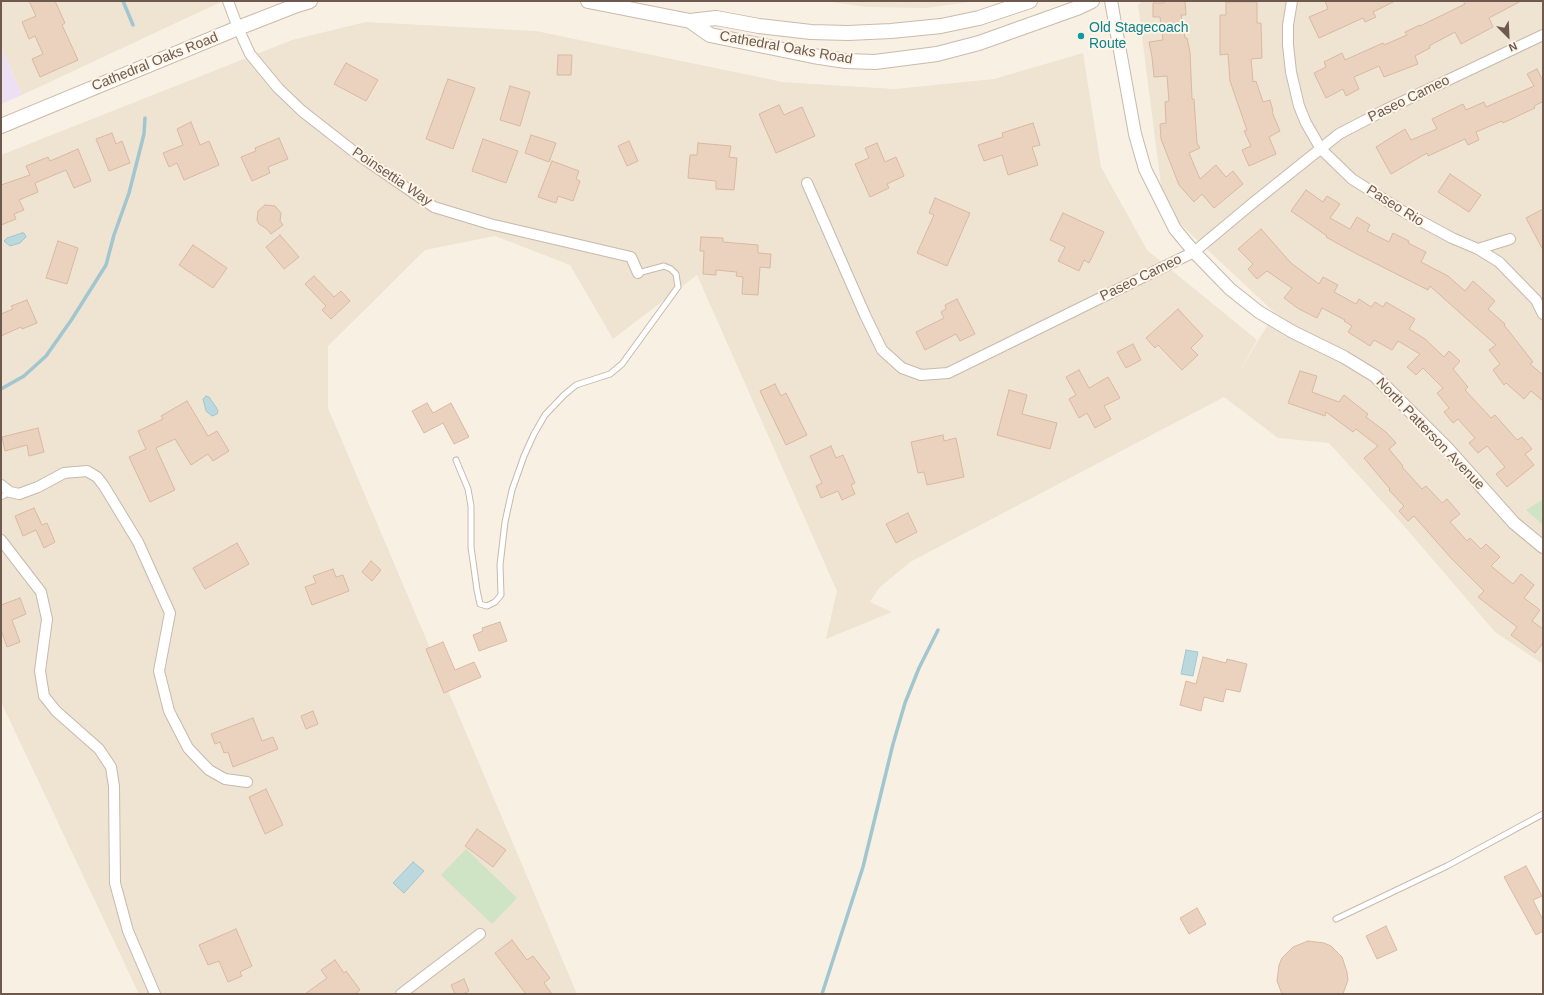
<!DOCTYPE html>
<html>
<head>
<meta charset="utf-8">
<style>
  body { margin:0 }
  #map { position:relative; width:1544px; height:995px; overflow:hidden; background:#f8f1e3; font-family:Helvetica,sans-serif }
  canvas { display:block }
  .frame { position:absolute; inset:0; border:2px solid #6d594d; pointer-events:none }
  .north { position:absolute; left:1488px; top:16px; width:40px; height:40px; -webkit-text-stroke:3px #fcf5e8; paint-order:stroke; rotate:156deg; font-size:11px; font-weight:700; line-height:16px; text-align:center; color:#6d594d }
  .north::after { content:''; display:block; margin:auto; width:14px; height:18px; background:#6d594d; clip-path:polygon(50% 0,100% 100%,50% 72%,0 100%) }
</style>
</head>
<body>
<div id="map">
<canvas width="1544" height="995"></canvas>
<div class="frame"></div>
<div class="north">N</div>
</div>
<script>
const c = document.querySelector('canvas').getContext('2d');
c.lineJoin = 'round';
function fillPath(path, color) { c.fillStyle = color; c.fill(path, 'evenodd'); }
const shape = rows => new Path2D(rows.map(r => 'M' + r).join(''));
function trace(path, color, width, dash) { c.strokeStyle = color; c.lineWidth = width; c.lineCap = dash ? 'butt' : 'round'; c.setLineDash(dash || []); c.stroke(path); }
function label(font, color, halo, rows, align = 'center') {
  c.font = font + ' Helvetica,sans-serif'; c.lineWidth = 4; c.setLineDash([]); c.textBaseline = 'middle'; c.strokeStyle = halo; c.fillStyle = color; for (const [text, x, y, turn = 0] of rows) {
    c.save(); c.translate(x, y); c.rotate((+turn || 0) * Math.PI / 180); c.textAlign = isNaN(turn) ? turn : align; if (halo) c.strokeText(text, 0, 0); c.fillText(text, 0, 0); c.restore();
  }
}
const residential = shape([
  [1,1,223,1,22,95,1,46],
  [825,1,978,1,926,8,866,7],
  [1142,1,1543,1,1543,499,1527,510,1543,525,1543,664,1495,632,1398,519,1329,443,1278,438,1224,397,910,562,879,588,870,602,892,612,826,639,837,591,697,275,613,339,570,265,495,236,425,250,328,346,328,408,577,994,139,994,1,702,1,155,292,40,366,22,536,31,783,82,895,89,994,79,1083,53,1101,167,1147,250,1257,340,1237,375,1275,313,1164,209,1138,5]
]);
const education = shape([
  [1,46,22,95,1,104]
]);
const green = shape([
  [1543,499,1543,525,1526,510],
  [466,849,517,898,492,924,441,875]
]);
const water = shape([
  [22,233,24,233,26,237,20,243,10,246,4,241,7,238,22,233],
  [206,396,209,397,216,407,218,411,217,414,212,416,206,411,203,399,206,396],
  [1186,650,1198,652,1193,676,1181,674,1186,650],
  [413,862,424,871,404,893,393,883,413,862]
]);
const stream = shape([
  [123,1,133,25],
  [1,389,24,376,46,356,72,319,106,265,114,235,129,193,144,134,145,118],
  [822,994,863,867,893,744,905,703,919,668,938,630]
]);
const building = shape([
  [29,1,55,1,65,23,62,25,78,60,40,77,32,59,43,54,35,36,29,39,22,22,36,16,29,1],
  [1164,1,1185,1,1186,15,1181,15,1185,38,1187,38,1190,52,1192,99,1194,99,1197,143,1200,148,1189,153,1200,179,1216,165,1226,177,1233,171,1243,184,1214,208,1202,194,1194,202,1179,185,1161,139,1160,124,1166,123,1165,102,1169,101,1167,76,1154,77,1152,57,1149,42,1163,40,1160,17,1153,17,1153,3,1164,3,1164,1],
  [1325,1,1395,1,1373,12,1376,17,1365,22,1363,18,1319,38,1309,17,1328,9,1325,1],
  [1463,1,1521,1,1489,18,1493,27,1461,44,1455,32,1429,46,1430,48,1415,56,1418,64,1384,77,1379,66,1354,77,1359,89,1346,96,1343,89,1326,98,1314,73,1326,67,1324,62,1342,53,1345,60,1383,43,1384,45,1407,35,1405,32,1420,25,1420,26,1465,4,1463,1],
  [1226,2,1257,2,1257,23,1261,23,1262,58,1251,59,1253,82,1256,81,1263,102,1270,100,1273,111,1272,112,1280,131,1269,137,1276,154,1249,166,1242,150,1251,146,1244,131,1247,130,1230,81,1228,54,1220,55,1220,15,1226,15,1226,2],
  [558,55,572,55,571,75,557,75,558,55],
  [346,63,378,80,366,101,334,84,346,63],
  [1537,69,1543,81,1543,104,1542,102,1534,106,1535,108,1503,123,1502,121,1476,132,1479,140,1468,145,1465,139,1428,156,1427,153,1391,174,1376,147,1405,129,1411,140,1437,129,1432,119,1463,104,1466,110,1484,102,1486,107,1534,86,1527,74,1537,69],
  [448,79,475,88,453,149,426,139,448,79],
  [510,86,530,92,520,126,500,120,510,86],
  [779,105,784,115,802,107,815,136,776,153,759,114,779,105],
  [191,122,200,145,209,141,219,165,184,180,177,163,169,167,163,153,183,145,177,129,191,122],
  [1033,123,1040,145,1032,147,1038,165,1008,175,1002,155,984,161,978,145,1003,137,1002,133,1033,123],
  [112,133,116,144,122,141,130,163,109,171,96,139,112,133],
  [531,135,556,143,549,162,525,153,531,135],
  [279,138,288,159,268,167,270,173,252,181,241,157,256,151,255,148,279,138],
  [483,139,518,151,506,183,472,171,483,139],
  [629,141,638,161,627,166,618,146,629,141],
  [698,143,731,146,729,157,737,158,734,190,716,189,716,181,688,178,690,155,697,155,698,143],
  [877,143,885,162,896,157,904,176,887,184,889,188,870,197,855,164,869,158,865,148,877,143],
  [78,149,91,181,74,188,66,170,35,183,38,192,19,200,24,210,14,214,16,219,1,225,1,185,30,175,26,166,48,157,50,161,78,149],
  [552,161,579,171,576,179,580,181,573,201,558,196,556,203,538,197,552,161],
  [1450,174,1481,195,1469,212,1438,192,1450,174],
  [1306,190,1323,202,1327,196,1340,204,1330,218,1350,229,1357,217,1370,225,1367,231,1389,242,1393,233,1409,241,1408,243,1426,252,1421,262,1448,276,1465,291,1473,281,1495,301,1488,309,1505,324,1504,325,1533,362,1530,364,1543,375,1543,401,1531,391,1524,399,1506,383,1504,385,1493,370,1500,364,1489,350,1496,345,1430,286,1428,290,1355,253,1326,237,1327,236,1291,211,1306,190],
  [935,198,970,213,947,266,917,253,934,215,929,213,935,198],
  [265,205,275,206,281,213,280,221,283,225,271,234,267,229,259,224,257,220,258,211,265,205],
  [1543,209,1543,250,1526,218,1543,209],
  [1063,213,1104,232,1089,263,1084,260,1079,271,1058,261,1065,247,1050,240,1063,213],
  [1261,229,1291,263,1319,284,1323,277,1338,285,1334,292,1356,304,1359,299,1371,307,1375,302,1383,307,1386,302,1415,319,1409,329,1425,339,1444,357,1449,351,1460,361,1453,369,1468,387,1465,390,1491,418,1495,415,1517,440,1522,437,1532,449,1525,454,1534,465,1507,487,1496,474,1505,467,1487,446,1478,453,1469,443,1475,438,1458,419,1453,423,1444,412,1449,408,1437,393,1443,388,1423,368,1416,375,1407,367,1420,354,1398,341,1392,350,1374,340,1370,346,1348,332,1352,326,1344,321,1345,320,1322,308,1317,318,1299,309,1284,298,1292,288,1267,271,1257,279,1248,269,1253,264,1238,249,1261,229],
  [280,235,299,257,284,269,266,247,280,235],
  [701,237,723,238,723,242,758,245,758,253,771,254,770,268,760,267,758,295,742,294,743,277,736,276,737,272,716,270,716,275,703,274,704,251,700,251,701,237],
  [58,241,78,248,67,284,46,278,58,241],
  [193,245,227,268,213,288,179,265,193,245],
  [314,276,334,297,341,291,350,301,331,319,322,310,326,306,305,284,314,276],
  [957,299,975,334,960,341,956,334,925,350,916,332,944,318,941,312,946,309,945,305,957,299],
  [27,300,37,323,22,329,21,327,1,336,1,314,13,309,11,306,27,300],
  [1178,309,1203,336,1191,348,1198,355,1182,370,1158,345,1155,348,1146,338,1178,309],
  [1133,344,1141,360,1126,368,1117,352,1133,344],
  [1079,370,1089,388,1108,377,1120,398,1104,406,1111,419,1095,428,1087,413,1079,418,1069,399,1076,395,1066,377,1079,370],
  [1300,371,1317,376,1312,392,1339,402,1344,395,1368,414,1366,417,1386,432,1396,443,1389,449,1403,466,1402,467,1422,489,1426,486,1442,503,1447,499,1460,514,1450,522,1467,541,1470,538,1481,549,1486,544,1500,557,1491,566,1513,584,1521,574,1534,585,1524,598,1540,610,1532,621,1543,629,1543,643,1535,653,1511,635,1517,627,1478,597,1484,591,1451,558,1414,516,1408,521,1399,511,1404,506,1389,490,1390,489,1364,458,1378,446,1356,429,1353,432,1326,412,1325,416,1288,403,1300,371],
  [775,384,781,396,786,393,807,435,786,445,760,391,775,384],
  [1009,390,1027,395,1022,414,1057,423,1050,449,997,435,1009,390],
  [187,401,208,436,217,431,229,451,213,461,208,454,191,465,175,439,156,448,175,490,150,502,129,457,146,449,138,431,163,419,161,416,187,401],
  [427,403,433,413,451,403,469,437,454,444,443,423,424,433,412,411,427,403],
  [38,428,44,452,29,456,27,445,5,451,2,437,38,428],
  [943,435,944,441,956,438,964,477,927,485,924,472,918,473,911,442,943,435],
  [831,446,836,458,843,455,855,483,851,485,855,494,842,500,838,491,821,498,816,486,822,483,810,456,831,446],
  [34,508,42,525,47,523,55,542,44,548,36,530,23,536,15,516,34,508],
  [908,513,917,532,896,543,886,524,908,513],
  [237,543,249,564,205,589,193,568,237,543],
  [371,561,381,570,372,581,362,572,371,561],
  [333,569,336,577,343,575,349,591,312,605,305,587,316,583,313,576,333,569],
  [20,598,26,614,12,620,20,642,7,647,1,630,1,605,20,598],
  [500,622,507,641,479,651,473,635,483,631,482,628,500,622],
  [443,642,455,670,474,662,481,677,444,693,426,649,443,642],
  [1203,657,1226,663,1227,659,1247,664,1240,692,1226,689,1223,702,1204,697,1201,711,1180,705,1186,681,1196,684,1203,657],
  [313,711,318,724,306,729,301,716,313,711],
  [253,718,262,741,273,737,278,749,233,767,228,752,224,753,220,742,215,744,211,734,253,718],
  [266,789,283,825,265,834,249,797,266,789],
  [477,829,506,850,493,867,465,846,477,829],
  [1526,866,1542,896,1533,900,1543,920,1543,931,1536,935,1504,877,1526,866],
  [1197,908,1206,924,1189,934,1180,918,1197,908],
  [1386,926,1397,950,1377,959,1366,936,1386,926],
  [236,929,252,966,240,972,242,976,228,982,219,961,208,965,199,945,236,929],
  [512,940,527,960,533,956,550,978,544,983,552,994,526,994,495,953,512,940],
  [1308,941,1324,943,1331,946,1342,957,1347,972,1348,980,1343,994,1282,994,1277,981,1279,965,1282,958,1293,947,1308,941],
  [335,960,344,973,346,971,360,990,355,994,305,994,327,978,321,970,335,960],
  [464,979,469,991,463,994,455,994,451,985,464,979]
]);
const service = shape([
  [456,460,468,489,471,506,471,547,477,590,480,604,487,606,495,602,501,595,500,565,505,522,512,490,524,456,534,434,545,415,564,395,576,385,610,374,622,364,678,287,676,274,671,269,664,266,638,273],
  [1,497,10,492],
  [1336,919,1447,866,1543,814]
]);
const minor = shape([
  [228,1,238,28,250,54,278,88,302,111,357,154,434,207,490,224,631,257,638,273],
  [1292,1,1288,25,1288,45,1291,72,1299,106,1306,123,1321,149,1352,179,1404,212,1452,238,1478,249,1510,239],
  [807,183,865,315,882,350,902,368,921,375,948,373,1194,252,1254,202,1339,134,1385,110,1543,35],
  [1478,249,1499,262,1536,300,1543,314],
  [1,485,10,492,19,494,38,487,64,473,87,471,97,477,104,486,138,542,170,613,159,671,169,711,188,748,209,770,225,779,247,782],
  [1,540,41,592,47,619,40,671,44,696,56,711,99,749,111,767,114,786,115,883,128,931,155,994],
  [401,994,480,934]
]);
const tertiary = shape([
  [1111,1,1135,134,1145,169,1175,229,1194,252,1230,289,1259,312,1293,332,1344,357,1375,376,1447,448,1514,523,1543,547]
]);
const secondary = shape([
  [588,1,690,21,716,18,759,26,811,32,848,33,891,31,941,26,979,18,1030,1],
  [690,21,710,35,813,56,846,61,875,62,937,54,979,43,1077,8,1092,1],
  [1,126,238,28,297,5,310,1]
]);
const markers = [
  [1081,36,4,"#0f9aa8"]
];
const cultureNames = [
  ["Old Stagecoach",1089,28],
  ["Route",1089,44]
];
const streetNames = [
  ["Cathedral Oaks Road",786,48,10],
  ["Cathedral Oaks Road",155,62,-22],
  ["Paseo Cameo",1409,99,-26],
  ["Poinsettia Way",392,177,34],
  ["Paseo Rio",1395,206,32],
  ["Paseo Cameo",1141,278,-26],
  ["North Patterson Avenue",1430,434,46]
];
fillPath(residential, '#efe3d2');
fillPath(education, '#eee0f4');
fillPath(green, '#cfe4c4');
fillPath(water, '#bbd8df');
trace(water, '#a2c6cf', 1);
trace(stream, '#a2c6cf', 3.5);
fillPath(building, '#ead2be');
trace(building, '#dab9a1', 1);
trace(service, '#c7b9ac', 7);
trace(minor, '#c7b9ac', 12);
trace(tertiary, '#c7b9ac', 14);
trace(secondary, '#cabaaa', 16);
trace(service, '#fff', 5);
trace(minor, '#fff', 10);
trace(tertiary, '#fff', 12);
trace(secondary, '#fff', 14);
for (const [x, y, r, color] of markers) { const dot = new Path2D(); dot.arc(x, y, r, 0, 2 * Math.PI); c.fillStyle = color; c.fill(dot); trace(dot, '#fcf5e8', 1.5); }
label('14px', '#0d838f', '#fcf5e8', cultureNames, 'left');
label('14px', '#6d594d', '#fcf5e8', streetNames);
</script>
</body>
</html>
